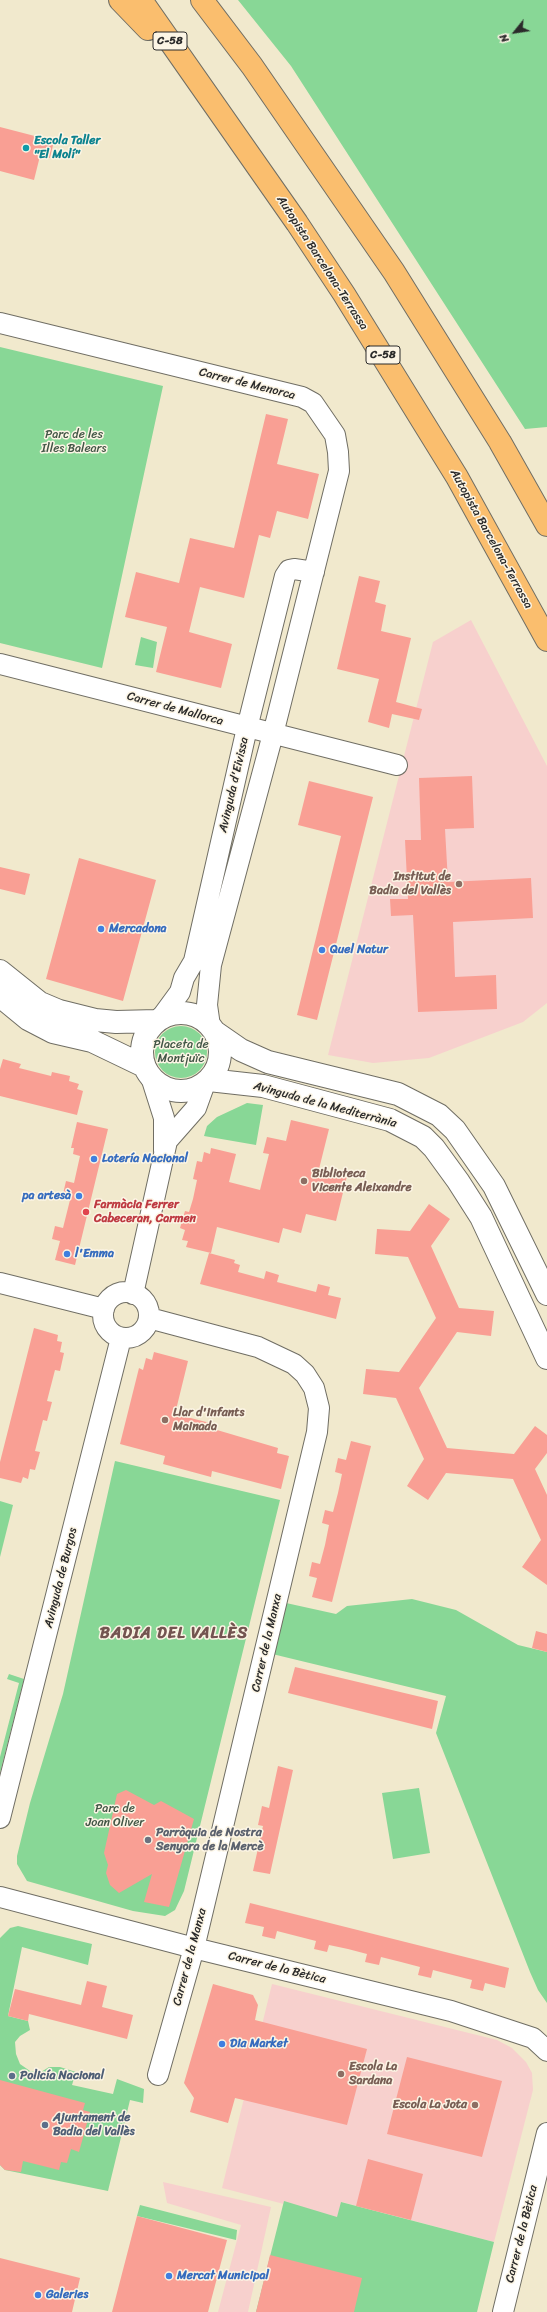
<!DOCTYPE html>
<html>
<head>
<meta charset="utf-8">
<style>
  body { margin:0 }
  #map { position:relative; width:547px; height:2312px; overflow:hidden; background:#f1e9cd; font-family:Sriracha,sans-serif }
  canvas { display:block }
  .north { position:absolute; left:495px; top:12px; width:40px; height:40px; -webkit-text-stroke:3px #fcf5e5; paint-order:stroke; rotate:240deg; font-size:11px; font-weight:700; line-height:16px; text-align:center; color:#2b2b2b }
  .north::after { content:''; display:block; margin:auto; width:14px; height:18px; background:#2b2b2b; clip-path:polygon(50% 0,100% 100%,50% 72%,0 100%) }
</style>
</head>
<body>
<div id="map">
<canvas width="547" height="2312"></canvas>
<div class="north">N</div>
</div>
<script>
const c = document.querySelector('canvas').getContext('2d');
c.lineJoin = 'round';
function fillPath(path, color) { c.fillStyle = color; c.fill(path, 'evenodd'); }
const shape = rows => new Path2D(rows.map(r => 'M' + r).join(''));
function trace(path, color, width, dash) { c.strokeStyle = color; c.lineWidth = width; c.lineCap = dash ? 'butt' : 'round'; c.setLineDash(dash || []); c.stroke(path); }
function label(font, color, halo, rows, align = 'center') {
  c.font = font + ' Sriracha,sans-serif'; c.lineWidth = 3; c.setLineDash([]); c.textBaseline = 'middle'; c.strokeStyle = halo; c.fillStyle = color; for (const [text, x, y, turn = 0] of rows) {
    c.save(); c.translate(x, y); c.rotate((+turn || 0) * Math.PI / 180); c.textAlign = isNaN(turn) ? turn : align; if (halo) c.strokeText(text, 0, 0); c.fillText(text, 0, 0); c.restore();
  }
}
const built = shape([
  [471,620,547,766,547,1003,523,1022,429,1058,373,1063,328,1055,433,642],
  [272,1984,497,2040,512,2048,526,2062,532,2073,533,2090,494,2242,342,2202,338,2218,222,2188],
  [163,2182,271,2207,248,2312,218,2312,241,2225,167,2203]
]);
const green = shape([
  [238,0,547,0,547,427,525,429,291,66],
  [0,347,163,386,102,668,0,643],
  [141,637,157,642,153,668,135,665],
  '155 1052a26 26 0 1 1 52 0a26 26 0 1 1-52 0Z',
  [247,1103,263,1105,256,1145,204,1136,207,1126,217,1117],
  [115,1461,280,1500,184,1891,175,1910,165,1916,133,1911,27,1881,17,1864,17,1856,30,1803,63,1694],
  [0,1501,13,1505,0,1557],
  [412,1599,456,1610,518,1645,547,1652,547,2003,538,1990,530,1972,436,1733,446,1696,264,1652,277,1601,336,1614,347,1606],
  [9,1674,24,1679,0,1773,0,1757,19,1683,7,1679],
  [419,1788,430,1853,393,1859,382,1793],
  [18,1926,92,1944,88,1965,22,1947,8,2016,28,2021,30,2030,20,2036,15,2042,16,2054,20,2064,30,2071,41,2072,49,2067,60,2067,76,2072,72,2085,113,2094,117,2079,144,2089,143,2103,130,2100,108,2191,5,2170,0,2165,0,1938,10,1928],
  [284,2201,337,2217,341,2202,494,2242,477,2312,256,2312],
  [140,2205,237,2230,236,2240,137,2216]
]);
const building = shape([
  [0,127,54,141,50,158,40,156,34,180,0,171],
  [266,414,288,419,277,464,319,474,308,519,277,511,270,538,259,535,244,598,200,587,189,632,232,644,221,688,156,672,167,627,125,617,136,572,179,583,190,538,234,548],
  [359,576,380,581,375,602,386,605,381,631,411,638,396,702,422,709,419,720,392,714,389,728,368,722,379,679,337,669],
  [472,776,474,828,445,829,448,882,531,878,533,918,453,922,455,977,496,975,497,1009,418,1012,413,915,391,916,390,899,408,899,405,840,421,840,419,778],
  [309,781,373,797,317,1020,297,1015,341,836,298,825],
  [79,858,156,880,123,1001,46,979],
  [0,867,30,874,25,895,0,889],
  [3,1059,21,1064,19,1068,51,1076,52,1072,70,1076,69,1081,79,1084,77,1089,83,1091,77,1115,0,1096,0,1069],
  [291,1120,329,1129,319,1169,347,1176,336,1221,306,1214,301,1233,283,1228,279,1243,217,1227,211,1253,186,1247,188,1241,182,1240,185,1230,180,1228,185,1211,189,1212,193,1199,197,1180,193,1179,197,1161,202,1162,204,1152,210,1154,211,1148,236,1154,229,1182,260,1190,269,1154,263,1153,267,1137,286,1141],
  [77,1122,108,1129,75,1265,55,1260,60,1241,52,1239,55,1226,63,1228,71,1196,63,1194,66,1181,74,1183,80,1156,73,1154,74,1148,71,1148],
  [429,1204,450,1219,431,1246,459,1308,494,1311,491,1336,457,1332,419,1388,447,1448,514,1454,535,1426,547,1435,547,1453,535,1469,547,1495,547,1585,522,1567,541,1540,513,1479,446,1473,428,1500,407,1486,424,1459,396,1398,363,1394,366,1369,399,1372,436,1318,408,1257,375,1254,377,1229,410,1231],
  [209,1253,235,1260,234,1263,240,1265,238,1272,264,1279,266,1271,279,1275,277,1282,316,1292,318,1284,330,1287,328,1295,341,1298,336,1319,200,1284],
  [34,1328,58,1335,57,1341,62,1342,60,1352,64,1353,60,1371,55,1370,47,1401,52,1402,47,1421,43,1420,35,1451,40,1452,35,1470,30,1469,28,1479,23,1477,21,1483,0,1478,0,1462],
  [154,1352,188,1361,175,1414,218,1425,217,1430,278,1448,277,1453,289,1456,281,1489,212,1471,211,1477,163,1464,165,1456,120,1444,139,1368,143,1370,146,1358,152,1360],
  [351,1441,371,1446,332,1602,312,1597,317,1578,309,1576,312,1562,320,1564,325,1545,329,1525,322,1523,325,1510,333,1512,338,1493,342,1474,335,1472,338,1458,346,1460],
  [536,1631,547,1634,547,1652,532,1648],
  [295,1667,438,1701,432,1729,288,1693],
  [278,1766,293,1770,270,1874,253,1871,263,1826,258,1825,262,1806,269,1808],
  [126,1790,154,1805,161,1801,194,1819,169,1907,144,1902,152,1874,119,1893,110,1885,106,1873,108,1865,104,1853,117,1794],
  [250,1903,509,1968,505,1988,485,1983,483,1991,470,1988,472,1980,433,1970,431,1978,418,1975,420,1967,401,1962,381,1957,379,1965,365,1962,367,1954,348,1949,329,1945,327,1952,314,1949,316,1941,277,1931,275,1939,262,1936,264,1927,245,1923],
  [87,1981,107,1986,102,2007,133,2015,127,2039,29,2014,28,2021,8,2016,15,1989,81,2005],
  [213,1984,253,1995,258,2005,255,2020,367,2049,347,2125,235,2098,228,2123,190,2112,194,2098,184,2083],
  [407,2057,502,2081,482,2157,387,2134],
  [0,2080,85,2103,83,2110,90,2112,79,2152,71,2149,67,2163,61,2162,59,2170,23,2161,21,2172,5,2170,0,2165],
  [368,2159,423,2174,411,2220,356,2206],
  [137,2216,227,2240,208,2312,112,2312],
  [270,2255,362,2278,354,2312,256,2312],
  [0,2258,80,2278,72,2312,0,2312]
]);
const minor = shape([
  [0,323,302,397,313,403,335,435,338,452,339,471,273,734,211,965,207,1005,210,1026],
  [0,664,397,765],
  [161,1018,180,992,184,978,194,961,247,728,285,576,289,570,294,569,314,572],
  [151,1077,164,1118,164,1151],
  [0,1283,104,1309],
  '103 1315a23 23 0 1 1 46 0a23 23 0 1 1-46 0Z',
  [133,1294,167,1141,196,1108,205,1083],
  [149,1318,258,1347,294,1364,305,1374,314,1388,319,1408,317,1432,194,1948,158,2075],
  [0,1818,121,1338],
  [0,1897,194,1948,451,2011,533,2038,547,2051],
  [503,2312,547,2133]
]);
const tertiary = shape([
  [0,971,40,1003,59,1011,95,1020,116,1022,157,1021],
  [0,996,28,1019,53,1032,92,1041,144,1066],
  '142 1052a39 39 0 1 1 78 0a39 39 0 1 1-78 0Z',
  [215,1032,241,1050,268,1062,398,1094,439,1115,455,1130,494,1186,547,1294],
  [209,1080,263,1086,390,1120,423,1137,434,1148,458,1181,481,1217,547,1358]
]);
const motorway = shape([
  [120,0,148,29],
  [141,0,297,223,344,294,457,477,547,640],
  [202,0,252,66,394,272,500,442,547,525]
]);
const markers = [
  [26,148,4,"#0f9aa8"],
  [459,884,4,"#8d6e63"],
  [101,929,4,"#3f7fe0"],
  [322,950,4,"#3f7fe0"],
  [94,1159,4,"#3f7fe0"],
  [304,1181,4,"#8d6e63"],
  [79,1196,4,"#3f7fe0"],
  [86,1212,4,"#e0444e"],
  [67,1254,4,"#3f7fe0"],
  [165,1420,4,"#8d6e63"],
  [148,1840,4,"#6b7280"],
  [222,2044,4,"#3f7fe0"],
  [341,2074,4,"#8d6e63"],
  [12,2076,4,"#5c6f8a"],
  [475,2105,4,"#8d6e63"],
  [45,2125,4,"#5c6f8a"],
  [169,2276,4,"#3f7fe0"],
  [38,2295,4,"#3f7fe0"]
];
const shields = [
  [170,41,34],
  [383,355,34]
];
const shieldNames = [
  ["C-58",170,41],
  ["C-58",383,355]
];
const cultureNames = [
  ["Escola Taller",34,141],
  ["\"El Molí\"",34,155]
];
const streetNames = [
  ["Autopista Barcelona-Terrassa",322,263,57],
  ["Carrer de Menorca",247,384,14],
  ["Autopista Barcelona-Terrassa",491,539,61],
  ["Carrer de Mallorca",175,709,15],
  ["Avinguda d'Eivissa",234,785,-77],
  ["Avinguda de la Mediterrània",325,1105,15],
  ["Avinguda de Burgos",61,1578,-76],
  ["Carrer de la Manxa",267,1643,-77],
  ["Carrer de la Manxa",190,1957,-75],
  ["Carrer de la Bètica",277,1968,14],
  ["Carrer de la Bètica",522,2234,-76]
];
const parkNames = [
  ["Parc de les",74,435],
  ["Illes Balears",74,449],
  ["Placeta de",181,1045],
  ["Montjuïc",181,1059],
  ["Parc de",115,1809],
  ["Joan Oliver",115,1823]
];
const educationNames = [
  ["Institut de",451,877,"right"],
  ["Badia del Vallès",451,891,"right"],
  ["Biblioteca",312,1174],
  ["Vicente Aleixandre",312,1188],
  ["Llar d'infants",173,1413],
  ["Mainada",173,1427],
  ["Escola La",349,2067],
  ["Sardana",349,2081],
  ["Escola La Jota",467,2105,"right"]
];
const shopNames = [
  ["Mercadona",109,929],
  ["Quel Natur",330,950],
  ["Lotería Nacional",102,1159],
  ["pa artesà",71,1196,"right"],
  ["l'Emma",75,1254],
  ["Dia Market",230,2044],
  ["Mercat Municipal",177,2276],
  ["Galeries",46,2295]
];
const healthNames = [
  ["Farmàcia Ferrer",94,1205],
  ["Cabeceran, Carmen",94,1219]
];
const worshipNames = [
  ["Parròquia de Nostra",156,1833],
  ["Senyora de la Mercè",156,1847]
];
const serviceNames = [
  ["Policía Nacional",20,2076],
  ["Ajuntament de",53,2118],
  ["Badia del Vallès",53,2132]
];
const districtNames = [
  ["BADIA DEL VALLÈS",174,1634]
];
fillPath(built, '#f7d0cd');
fillPath(green, '#88d796');
fillPath(building, '#f99f94');
trace(minor, '#706e64', 22);
trace(tertiary, '#706e64', 24);
trace(motorway, '#706e64', 24);
trace(minor, '#fff', 20);
trace(tertiary, '#fff', 22);
trace(motorway, '#fabe6e', 22);
for (const [x, y, r, color] of markers) { const dot = new Path2D(); dot.arc(x, y, r, 0, 2 * Math.PI); c.fillStyle = color; c.fill(dot); trace(dot, '#fcf5e5', 1.5); }
for (const [x, y, w] of shields) { const box = new Path2D(); box.roundRect(x - w / 2, y - 9, w, 18, 3); c.fillStyle = '#fcf5e5'; c.fill(box); trace(box, '#2b2b2b', 1); }
label('bold 11px', '#2b2b2b', null, shieldNames);
label('bold 12px', '#0d838f', '#fcf5e5', cultureNames, 'left');
label('12px', '#2b2b2b', '#fcf5e5', streetNames);
label('12px', '#425646', '#fcf5e5', parkNames);
label('bold 12px', '#785e54', '#fcf5e5', educationNames, 'left');
label('bold 12px', '#366cbe', '#fcf5e5', shopNames, 'left');
label('bold 12px', '#be3a42', '#fcf5e5', healthNames, 'left');
label('bold 12px', '#5b616d', '#fcf5e5', worshipNames, 'left');
label('bold 12px', '#4e5e75', '#fcf5e5', serviceNames, 'left');
c.letterSpacing = '1px';
label('bold 16px', '#735450', '#fcf5e5', districtNames);
c.letterSpacing = '0px';
</script>
</body>
</html>
